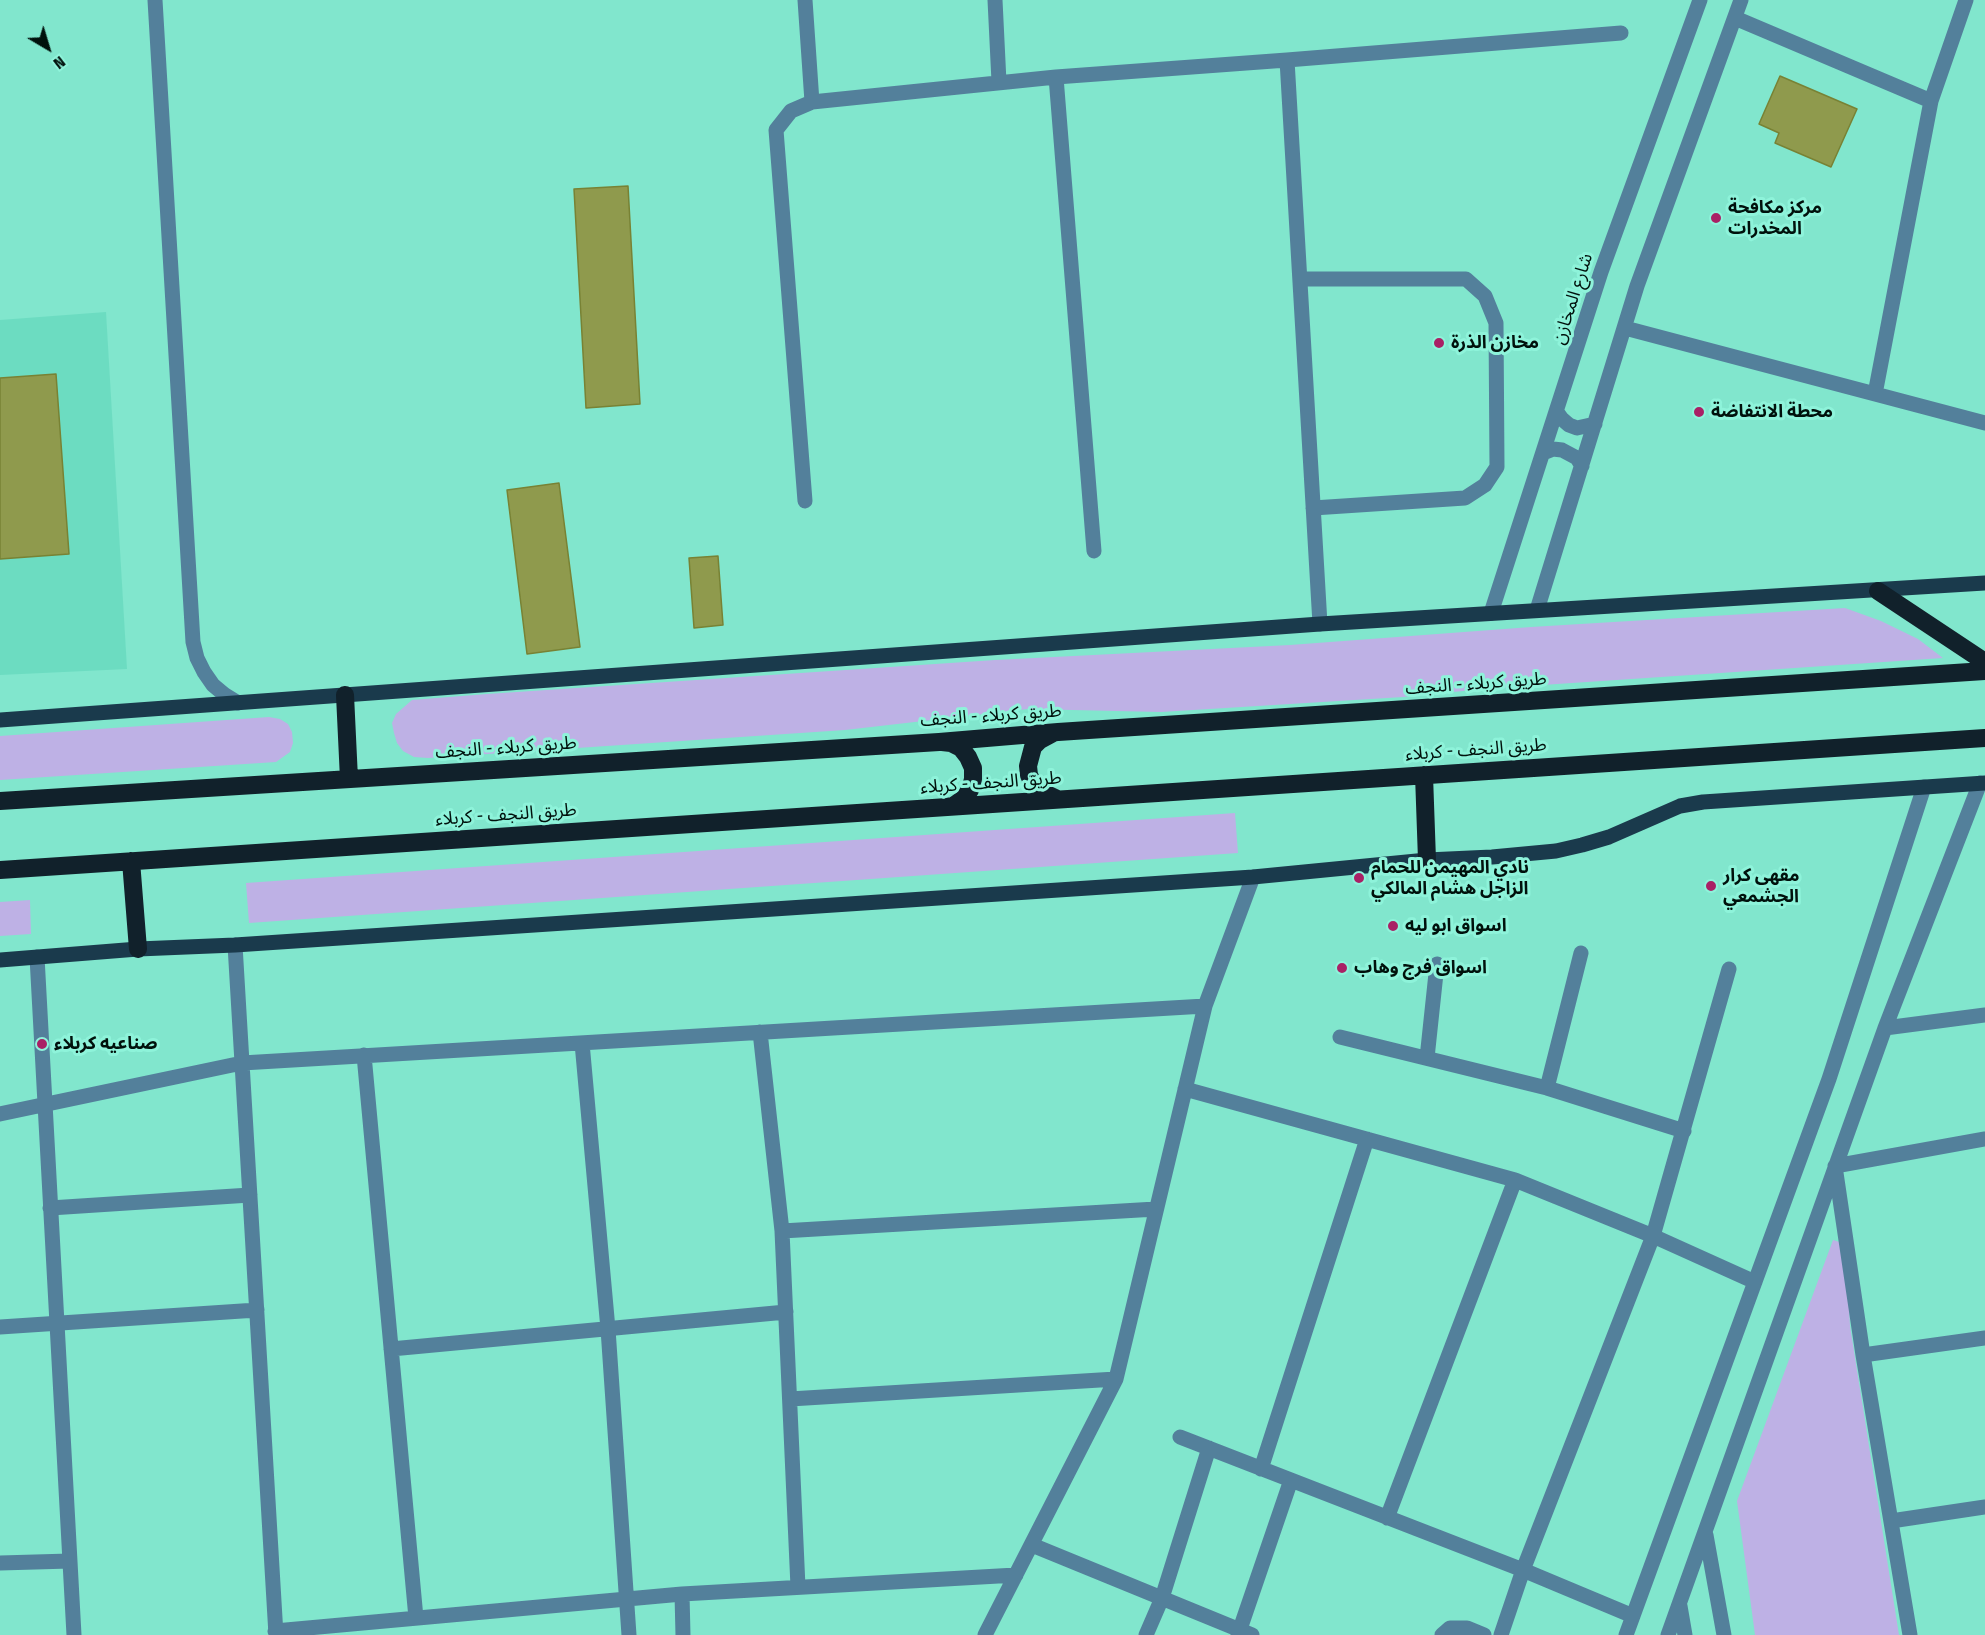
<!DOCTYPE html>
<html>
<head>
<meta charset="utf-8">
<style>
  body { margin:0 }
  #map { position:relative; width:1985px; height:1635px; overflow:hidden; background:#81e6cd; font-family:"Fira Sans Condensed",sans-serif }
  canvas { display:block }
  .north { position:absolute; left:18px; top:18px; width:60px; height:60px; -webkit-text-stroke:4px #8ef3da; paint-order:stroke; rotate:142deg; font-size:16px; font-weight:700; line-height:24px; text-align:center; color:#00110c }
  .north::after { content:''; display:block; margin:auto; width:21px; height:27px; background:#00110c; clip-path:polygon(50% 0,100% 100%,50% 72%,0 100%) }
</style>
</head>
<body>
<div id="map">
<canvas width="1985" height="1635"></canvas>
<div class="north">N</div>
</div>
<script>
const c = document.querySelector('canvas').getContext('2d');
c.lineJoin = 'round';
function fillPath(path, color) { c.fillStyle = color; c.fill(path, 'evenodd'); }
const shape = rows => new Path2D(rows.map(r => 'M' + r).join(''));
function trace(path, color, width, dash) { c.strokeStyle = color; c.lineWidth = width; c.lineCap = dash ? 'butt' : 'round'; c.setLineDash(dash || []); c.stroke(path); }
function label(font, color, halo, rows, align = 'center') {
  c.font = font + ' "Fira Sans Condensed","Noto Sans Arabic",sans-serif'; c.lineWidth = 6; c.setLineDash([]); c.textBaseline = 'middle'; c.strokeStyle = halo; c.fillStyle = color; for (const [text, x, y, turn = 0] of rows) {
    c.save(); c.translate(x, y); c.rotate((+turn || 0) * Math.PI / 180); c.textAlign = isNaN(turn) ? turn : align; if (halo) c.strokeText(text, 0, 0); c.fillText(text, 0, 0); c.restore();
  }
}
const built = shape([
  [106,312,127,669,0,675,0,320]
]);
const green = shape([
  [1845,608,1881,621,1918,639,1943,658,1483,689,1403,697,1161,712,1028,709,845,730,428,758,414,757,403,751,397,743,394,733,392,723,396,714,412,700,487,694,995,660,1290,645,1531,627],
  [269,717,280,719,288,724,292,732,293,743,290,752,276,762,0,780,0,736],
  [1235,813,1238,853,249,923,246,883],
  [30,900,31,934,0,936,0,902],
  [1833,1240,1846,1244,1850,1326,1899,1635,1755,1635,1737,1501]
]);
const building = shape([
  [1780,76,1857,109,1831,167,1775,143,1779,133,1759,124,1780,76],
  [628,186,640,404,586,408,574,189,628,186],
  [56,374,69,554,0,559,0,378,56,374],
  [559,483,580,647,527,654,507,490,559,483],
  [718,556,723,625,694,628,689,558,718,556]
]);
const minor = shape([
  [155,0,193,642,197,658,204,672,213,685,225,695,238,703],
  [805,0,812,102],
  [995,0,999,82],
  [1735,18,1931,101],
  [1287,60,1320,624],
  [1056,77,1094,551],
  [1300,279,1466,279,1485,296,1496,323,1497,467,1485,485,1465,498,1313,508],
  [1625,328,1985,423],
  [1875,394,1931,101,1966,0],
  [1557,412,1562,419,1569,425,1577,428,1595,424],
  [1543,453,1553,449,1562,450,1577,458,1582,466],
  [805,501,776,130,791,111,812,102,1056,77,1287,60,1621,33],
  [1537,610,1637,286,1741,0],
  [1491,613,1601,272,1700,0],
  [235,945,276,1635],
  [37,957,74,1635],
  [1885,1028,1985,1015],
  [760,1032,782,1231,798,1587],
  [1340,1037,1547,1088,1684,1131],
  [582,1043,608,1329,629,1635],
  [364,1055,416,1618],
  [1427,1058,1437,964],
  [1547,1088,1581,953],
  [1185,1089,1515,1180,1653,1236,1755,1282],
  [0,1114,242,1063,1205,1006],
  [50,1208,250,1195],
  [782,1231,1156,1209],
  [0,1327,257,1310],
  [391,1349,786,1312],
  [1863,1355,1985,1338],
  [790,1399,1116,1379],
  [1180,1437,1523,1570,1633,1616],
  [1261,1469,1367,1139],
  [1387,1518,1515,1180],
  [1891,1521,1985,1507],
  [1706,1535,1724,1635],
  [1032,1545,1252,1635],
  [0,1563,70,1561],
  [682,1594,683,1635],
  [1680,1606,1685,1635],
  [275,1631,682,1594,1016,1575],
  [985,1635,1116,1379,1205,1006,1253,877],
  [1146,1635,1162,1598,1209,1448],
  [1238,1635,1291,1480],
  [1442,1635,1450,1628,1467,1628,1484,1635],
  [1501,1635,1523,1570,1653,1236,1729,969],
  [1626,1635,1829,1079,1924,787],
  [1668,1635,1885,1028,1980,783],
  [1910,1635,1863,1355,1835,1166,1985,1139]
]);
const major = shape([
  [0,720,1320,624,1985,583],
  [0,960,138,949,235,945,1253,877,1427,860,1492,857,1556,851,1582,845,1609,837,1680,806,1703,802,1985,783]
]);
const highway = shape([
  [1878,591,1985,662],
  [345,695,349,779],
  [1053,733,1040,740,1033,747,1028,766,1029,775,1033,784,1040,791,1057,799],
  [942,742,951,743,961,748,968,757,973,768,973,779,970,790,963,799,953,806,947,807],
  [1424,775,1427,860],
  [0,801,939,742,1058,732,1985,671],
  [131,861,138,949],
  [0,870,1985,738]
]);
const markers = [
  [1716,218,6,"#a92065"],
  [1439,343,6,"#a92065"],
  [1699,412,6,"#a92065"],
  [1359,878,6,"#a92065"],
  [1711,886,6,"#a92065"],
  [1393,926,6,"#a92065"],
  [1342,968,6,"#a92065"],
  [42,1044,6,"#a92065"]
];
const poiNames = [
  ["مركز مكافحة",1728,208],
  ["المخدرات",1728,229],
  ["مخازن الذرة",1451,343],
  ["محطة الانتفاضة",1711,412],
  ["نادي المهيمن للحمام",1371,868],
  ["الزاجل هشام المالكي",1371,889],
  ["مقهى كرار",1723,876],
  ["الجشمعي",1723,897],
  ["اسواق ابو ليه",1405,926],
  ["اسواق فرج وهاب",1354,968],
  ["صناعيه كربلاء",54,1044]
];
const streetNames = [
  ["شارع المخازن",1573,299,-72],
  ["طريق كربلاء - النجف",1476,684,-4],
  ["طريق كربلاء - النجف",991,716,-4],
  ["طريق كربلاء - النجف",506,748,-4],
  ["طريق النجف - كربلاء",1476,750,-4],
  ["طريق النجف - كربلاء",991,783,-4],
  ["طريق النجف - كربلاء",506,815,-4]
];
fillPath(built, '#6cdcc1');
fillPath(green, '#beb1e5');
fillPath(building, '#8f9a4d');
trace(building, '#788234', 1.5);
trace(minor, '#53809b', 15);
trace(major, '#1a3a4c', 15);
trace(highway, '#11212b', 18);
for (const [x, y, r, color] of markers) { const dot = new Path2D(); dot.arc(x, y, r, 0, 2 * Math.PI); c.fillStyle = color; c.fill(dot); trace(dot, '#8ef3da', 2); }
label('bold 18px', '#00110c', '#8ef3da', poiNames, 'left');
label('18px', '#00110c', '#8ef3da', streetNames);
</script>
</body>
</html>
